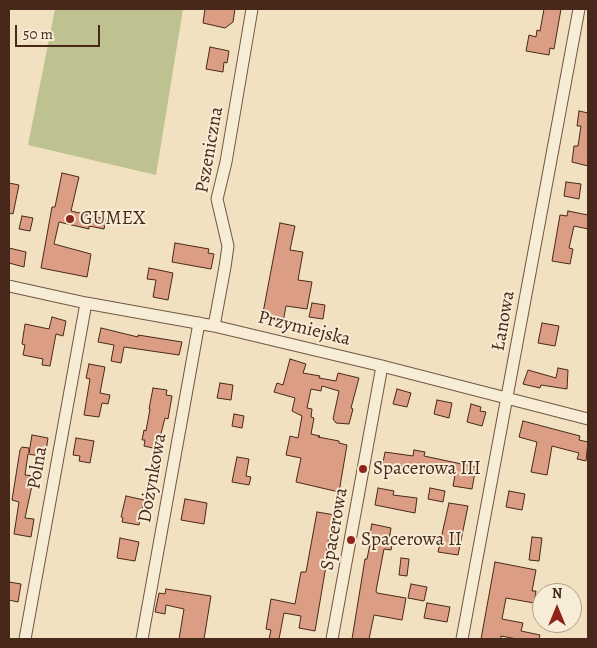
<!DOCTYPE html>
<html>
<head>
<meta charset="utf-8">
<style>
  body { margin:0 }
  #map { position:relative; width:597px; height:648px; overflow:hidden; background:#f2e1c0; font-family:Alegreya,serif }
  canvas { display:block }
  .frame { position:absolute; inset:0; border:10px solid #48281a; pointer-events:none }
  .north { position:absolute; left:532px; top:583px; width:50px; height:50px; box-sizing:border-box; background:#f7ecd6; border:1px solid #b19e8b; border-radius:50%; rotate:0deg; font-size:14px; font-weight:700; line-height:20px; text-align:center; color:#48281a }
  .north::after { content:''; display:block; margin:auto; width:18px; height:22px; background:#8f2418; clip-path:polygon(50% 0,100% 100%,50% 72%,0 100%) }
  .scale { position:absolute; left:15px; top:25px; width:85px; height:22px; box-sizing:border-box; border:2px solid #48281a; border-top:0; padding-left:6px; font-size:15px; line-height:18px; white-space:nowrap; color:#48281a; -webkit-text-stroke:4px #f7ecd6; paint-order:stroke }
</style>
</head>
<body>
<div id="map">
<canvas width="597" height="648"></canvas>
<div class="frame"></div>
<div class="north">N</div>
<div class="scale">50 m</div>
</div>
<script>
const c = document.querySelector('canvas').getContext('2d');
c.lineJoin = 'round';
function fillPath(path, color) { c.fillStyle = color; c.fill(path, 'evenodd'); }
const shape = rows => new Path2D(rows.map(r => 'M' + r).join(''));
function trace(path, color, width, dash) { c.strokeStyle = color; c.lineWidth = width; c.lineCap = dash ? 'butt' : 'round'; c.setLineDash(dash || []); c.stroke(path); }
function label(font, color, halo, rows, align = 'center') {
  c.font = font + ' Alegreya,serif'; c.lineWidth = 4; c.setLineDash([]); c.textBaseline = 'middle'; c.strokeStyle = halo; c.fillStyle = color; for (const [text, x, y, turn = 0] of rows) {
    c.save(); c.translate(x, y); c.rotate((+turn || 0) * Math.PI / 180); c.textAlign = isNaN(turn) ? turn : align; if (halo) c.strokeText(text, 0, 0); c.fillText(text, 0, 0); c.restore();
  }
}
const green = shape([
  [55,9,183,9,156,175,28,145]
]);
const building = shape([
  [205,9,235,9,233,22,225,28,203,23,205,9],
  [544,9,561,9,554,49,550,48,549,55,526,51,529,35,536,37,537,30,540,31,544,9],
  [210,47,229,51,227,63,224,62,223,72,206,69,210,47],
  [579,111,588,113,588,166,572,162,574,146,578,146,581,126,577,126,579,111],
  [62,173,79,177,71,211,106,219,104,229,89,226,89,229,59,222,54,244,91,254,87,277,41,268,52,207,55,207,62,173],
  [566,182,581,184,579,199,564,196,566,182],
  [9,183,19,185,13,214,9,213,9,183],
  [568,211,588,215,588,229,574,226,569,248,573,249,570,264,552,261,560,215,567,216,568,211],
  [22,216,33,218,30,231,19,229,22,216],
  [280,223,295,226,290,250,303,252,298,280,312,282,307,309,286,306,283,322,262,318,280,223],
  [175,243,209,249,208,253,214,254,211,269,172,262,175,243],
  [9,248,26,252,24,267,9,263,9,248],
  [149,268,173,273,168,300,153,297,156,280,147,279,149,268],
  [312,303,325,305,323,319,309,317,312,303],
  [52,317,66,321,63,336,56,334,50,366,42,365,43,359,23,355,25,345,22,344,25,324,49,329,52,317],
  [542,323,559,326,555,346,538,343,542,323],
  [101,328,138,337,138,335,182,342,179,355,124,347,121,363,111,361,114,345,98,342,101,328],
  [290,359,306,364,303,373,320,376,319,378,336,381,338,373,359,378,351,408,353,409,349,424,336,423,333,419,339,391,322,386,321,391,311,389,307,408,312,409,311,417,314,418,311,434,320,436,318,437,339,441,339,443,347,445,339,492,296,482,301,458,286,455,290,436,298,438,302,416,292,411,295,398,274,392,277,383,283,385,290,359],
  [89,364,105,367,100,393,110,395,108,404,102,403,99,417,84,415,90,379,86,378,89,364],
  [558,368,568,370,567,389,541,385,540,388,523,384,528,370,556,378,558,368],
  [220,383,233,385,231,400,217,398,220,383],
  [153,388,167,390,166,395,172,396,168,419,165,418,157,449,144,446,145,440,142,440,144,430,146,431,150,409,149,409,153,388],
  [397,389,411,393,407,407,393,404,397,389],
  [437,400,452,403,449,418,434,414,437,400],
  [471,404,481,407,480,411,486,412,482,426,467,422,471,404],
  [234,414,244,416,242,428,232,426,234,414],
  [523,421,580,436,579,440,588,442,586,461,577,459,579,453,552,446,547,475,531,472,537,442,519,437,523,421],
  [32,435,48,438,45,457,28,454,25,475,34,476,25,518,34,519,31,537,14,534,19,502,12,500,20,450,22,447,29,448,29,453,32,435],
  [76,438,94,441,90,463,79,461,80,456,73,455,76,438],
  [414,450,425,452,424,456,476,467,472,489,453,486,455,475,397,465,396,470,382,468,385,452,413,456,414,450],
  [237,457,249,459,246,476,251,477,249,485,232,482,237,457],
  [378,488,394,491,393,495,417,498,415,513,375,505,378,488],
  [430,488,445,491,443,502,428,499,430,488],
  [509,491,525,494,522,510,506,507,509,491],
  [126,496,144,500,139,525,122,522,123,518,121,517,126,496],
  [185,499,207,503,204,524,181,520,185,499],
  [449,503,468,506,458,555,438,552,449,503],
  [317,512,335,515,332,531,330,531,326,553,328,554,315,631,299,628,301,616,284,613,279,639,269,639,271,630,266,629,271,599,295,604,301,572,306,572,317,512],
  [372,524,391,528,389,540,393,540,391,550,384,549,376,591,377,593,406,598,402,620,374,615,369,639,352,639,365,559,367,559,371,539,369,538,372,524],
  [532,537,542,538,539,561,529,560,532,537],
  [120,538,139,542,135,561,117,558,120,538],
  [401,558,409,559,407,576,399,575,401,558],
  [495,562,536,570,532,591,536,591,534,603,506,598,502,619,523,623,521,631,540,635,539,639,517,639,501,636,501,639,481,639,495,562],
  [9,582,21,584,18,602,9,600,9,582],
  [411,584,427,587,424,601,408,598,411,584],
  [166,589,211,596,204,639,179,639,184,609,166,605,165,614,155,612,159,593,165,594,166,589],
  [427,603,450,607,447,622,424,618,427,603]
]);
const minor = shape([
  [9,286,86,303,214,326,382,366,588,419],
  [214,326,225,267,228,246,217,199,226,162,252,9],
  [25,639,86,303],
  [142,639,199,323],
  [332,639,382,366],
  [462,639,579,9]
]);
const markers = [
  [70,219,5,"#8f2418"],
  [363,469,5,"#8f2418"],
  [351,540,5,"#8f2418"]
];
const streetNames = [
  ["Pszeniczna",210,150,-80],
  ["Łanowa",504,321,-80],
  ["Przymiejska",304,329,14],
  ["Polna",38,468,-80],
  ["Dożynkowa",153,478,-80],
  ["Spacerowa",335,529,-80]
];
const poiNames = [
  ["GUMEX",80,219],
  ["Spacerowa III",373,469],
  ["Spacerowa II",361,540]
];
fillPath(green, '#bdc290');
fillPath(building, '#db9e84');
trace(building, '#48281a', 1);
trace(minor, '#725644', 13);
trace(minor, '#f7ecd6', 11);
for (const [x, y, r, color] of markers) { const dot = new Path2D(); dot.arc(x, y, r, 0, 2 * Math.PI); c.fillStyle = color; c.fill(dot); trace(dot, '#f7ecd6', 2); }
label('19px', '#48281a', '#f7ecd6', streetNames);
label('19px', '#48281a', '#f7ecd6', poiNames, 'left');
</script>
</body>
</html>
